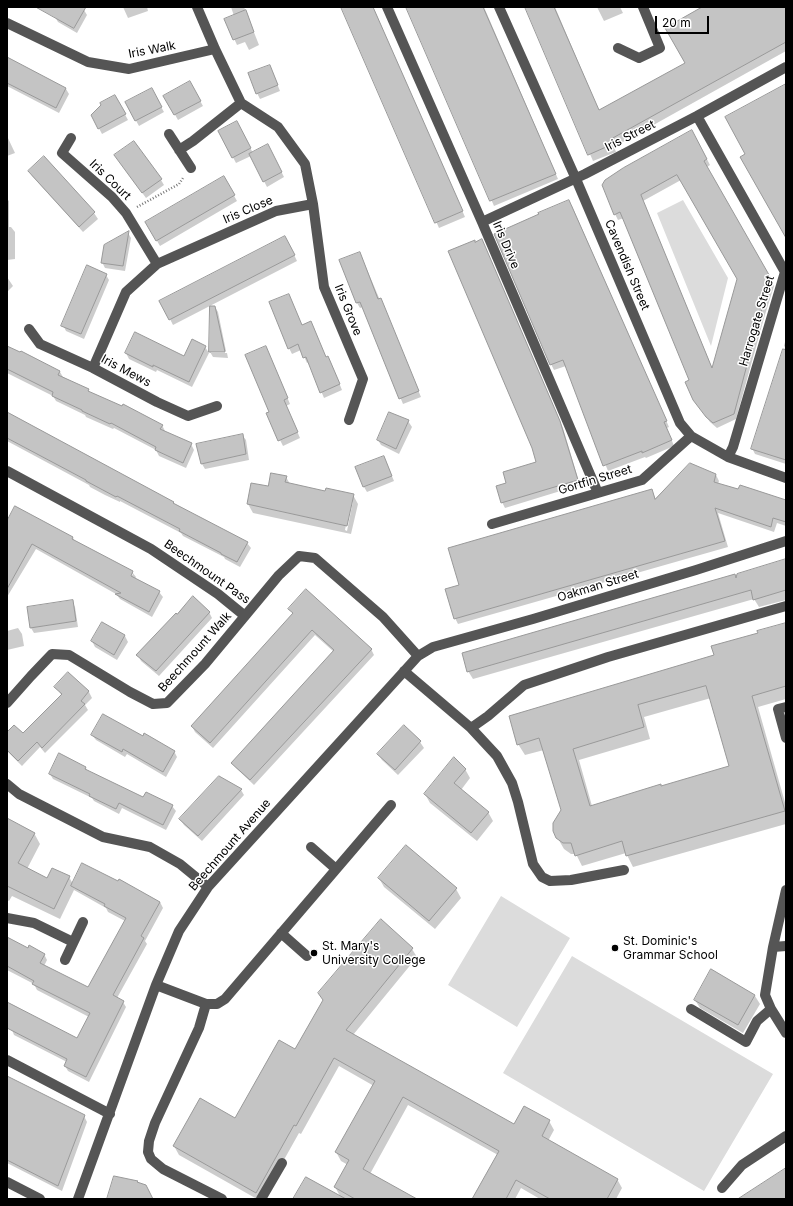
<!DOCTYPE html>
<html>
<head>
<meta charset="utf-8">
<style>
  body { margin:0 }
  #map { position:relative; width:793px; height:1206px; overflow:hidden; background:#fff; font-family:Inter,sans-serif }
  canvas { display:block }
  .frame { position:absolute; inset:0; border:8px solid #000; pointer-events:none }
  .scale { position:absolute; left:655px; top:16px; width:54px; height:18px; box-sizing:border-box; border:2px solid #000; border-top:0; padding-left:5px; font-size:12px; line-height:14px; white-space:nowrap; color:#000; -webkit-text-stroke:3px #fff; paint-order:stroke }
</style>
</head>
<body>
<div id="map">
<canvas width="793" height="1206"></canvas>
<div class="frame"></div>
<div class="scale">20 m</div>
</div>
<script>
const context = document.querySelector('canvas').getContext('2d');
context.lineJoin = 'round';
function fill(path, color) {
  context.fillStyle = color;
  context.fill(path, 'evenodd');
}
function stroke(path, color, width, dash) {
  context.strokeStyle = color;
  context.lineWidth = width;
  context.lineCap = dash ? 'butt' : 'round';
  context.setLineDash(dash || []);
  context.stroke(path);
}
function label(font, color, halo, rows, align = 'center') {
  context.font = font + ' Inter,sans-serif';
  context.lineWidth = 3;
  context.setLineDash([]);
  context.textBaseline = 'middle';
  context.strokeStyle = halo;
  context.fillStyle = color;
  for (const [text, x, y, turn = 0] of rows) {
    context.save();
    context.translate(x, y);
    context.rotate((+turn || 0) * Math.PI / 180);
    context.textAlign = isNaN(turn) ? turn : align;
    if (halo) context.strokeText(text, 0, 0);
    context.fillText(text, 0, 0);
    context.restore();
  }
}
const green = new Path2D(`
  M683 200 728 278 711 346 657 213Z
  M501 896 570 938 517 1027 448 985Z
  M572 956 773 1074 704 1191 503 1073Z`);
const shadow = new Path2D(`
  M49 7H79L84 10 87 15 77 33 58 22Z
  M123 7H147L148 11 128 18Z
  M231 7H244L259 45 249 50 245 42 237 45 225 19 234 16Z
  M342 7H373L465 217 439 228Z
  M408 7H484L558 179 494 206Z
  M526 7H555L599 111 686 63 704 7H786V51L614 147 616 152 593 161Z
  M597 7H620L623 13 604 21Z
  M7 58 66 89 69 94 59 113 7 86Z
  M272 71 280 91 260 99 257 93Z
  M190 83 203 106 178 120 165 97Z
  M151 89 164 112 139 126 126 103Z
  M115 96 128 120 102 134 92 115Z
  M236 122 253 153 271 151 284 177 267 187 251 156 236 163 219 131Z
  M7 136 15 153 7 156Z
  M695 136 710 165 707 167 774 286 764 318 736 419 717 428 710 422 694 400 691 380 624 218 618 220 615 214ZM681 180 738 279 713 370 643 201Z
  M43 158 94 213 98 219 83 232 32 176 29 171Z
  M119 161 161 180 164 185 146 198Z
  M224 178 237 201 160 246 146 222Z
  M7 199 9 201V227H11L15 232V259L7 260Z
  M572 206 669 427 667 428 674 446 646 458 645 457 608 471 566 366 554 370 551 364Z
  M128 233 131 238 125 271 105 268 102 262Z
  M482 240 563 428 580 485 505 508 502 502 508 483 537 462 475 243Z
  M288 242 297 261 173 325 170 319Z
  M360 253 421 397 403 404 363 307 360 308 357 303Z
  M106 275 109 280 84 339 66 331 63 325Z
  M7 277 13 286 7 292Z
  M289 295 302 326 311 323 314 328 326 358 328 357 331 363 342 390 324 398 309 362 307 363 301 350 292 354 289 348Z
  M215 307 218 312 226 351H211V353H227L228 358 213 357 210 352Z
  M786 338V464L755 454 752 448 785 347 784 346Z
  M7 347 60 372 63 377 88 390 90 393 162 425 165 431V432L191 444 194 450 186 468 159 456 156 450 114 428 113 429 86 417 85 415 56 401 53 396 7 373Z
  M205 347 209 353 192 387 157 370 156 372 129 359 126 353 185 357Z
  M269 353 290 404 286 406 300 438 283 446 267 414 270 412Z
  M7 414 173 502 175 506 247 543 251 548 240 567 225 559 224 557 183 536 181 533 120 501V502L105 495 90 487 89 485 7 441Z
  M408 421 412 427 399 454 381 445 378 440Z
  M242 435 246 440 249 460 205 469 202 464Z
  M386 462 394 481 367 492 364 487Z
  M716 475 719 481 718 484 786 501V526L777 523 774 532 718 513 728 547 458 624 455 618 460 586 652 490 656 500Z
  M286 477 290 484 326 492 353 495 358 504 351 534 253 513 248 504 269 488ZM351 501H353L347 531 345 530Z
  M15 508 73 538 75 541 132 572 136 577 135 579 159 592 163 597 152 617 120 599 116 594 36 549 7 597V523ZM131 574H133L129 580Z
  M786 560V600L759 607 754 599 473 679 468 671 736 579Z
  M72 601 75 607 78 627 34 633 31 628 28 608Z
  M290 609 371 649 374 655 254 785 236 768 232 763 334 652 315 635 213 748 195 732 192 726 293 614Z
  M209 612 212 618 159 676 141 661 138 655 177 615Z
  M103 623 125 636 128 642 117 660 95 647 92 641Z
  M786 624V699L758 707 786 806V824L633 867 626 853 582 866 576 854H571L564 849 557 837 562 811 544 750 525 755 518 744 715 656 759 633ZM711 698 731 767 592 806 579 760 650 739 644 717Z
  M18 628 22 634 24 646 7 650V631Z
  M68 674 89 692 92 698 85 705 88 710 45 753 40 747 22 766 7 751V733L23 734 62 696 56 687Z
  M404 727 420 742 424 748 398 775 382 760 378 754Z
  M92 735 143 737 174 751 177 757 166 777 127 754 125 757 96 740Z
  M60 755 86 768 87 771 144 798 172 806 176 811 166 830 122 808 119 814 94 801 92 798 53 779 50 774Z
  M465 769 470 778 461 790 488 812 493 821 477 841 430 803 425 794Z
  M241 790 244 795 202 841 184 825 180 819Z
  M7 819 34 833 40 844 27 869 48 879 69 877 73 884 160 902 163 908 145 941 147 944 117 998 123 1002 126 1007 89 1082 68 1071 65 1066 67 1062 14 1035 12 1030 7 1028V1002L17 1007 19 1010 78 1040 89 1017 37 990 34 984 7 970V938L28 949 44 954 47 960 44 966 88 989 125 921 108 912 106 908 74 890 60 919 12 896 9 901 7 900Z
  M406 846 456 889 461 898 435 929 384 887 379 878Z
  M381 921 412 949 417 957 353 1035 514 1126 549 1121 554 1130 548 1141 617 1179 622 1188 616 1199H540L521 1188 515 1199H473L498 1155 408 1105 370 1174 415 1199H345L340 1196 335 1187 348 1165 341 1161 336 1152 374 1086 339 1066 301 1134 299 1133 262 1199H257L179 1155 174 1146 236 1120 296 1050Z
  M712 971 755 996 760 1004 743 1033 700 1008 695 1000Z
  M7 1077 84 1116 87 1122 62 1191 7 1163Z`);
const building = new Path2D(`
  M36 7H86L74 28Z
  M341 7H373L463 211 435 223Z
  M406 7H483L556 174 490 201Z
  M525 7H554L599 110 685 63 665 28 702 7H786V42L611 139 613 144 588 155Z
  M246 10 254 32 233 40 224 19Z
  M7 57 66 88 56 108 7 83Z
  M270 65 278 85 256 94 248 73Z
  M190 81 201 101 174 115 163 96Z
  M786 84V238L740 157 745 154 725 117Z
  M152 88 162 107 135 121 125 102Z
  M115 95 126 114 98 129 91 115 101 105 100 103Z
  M237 121 251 148 232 158 218 131Z
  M692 130 707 159 704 161 772 280 761 312 734 414 713 423 706 417 693 400 685 382 689 380 620 212 614 215 602 185 605 180 623 168ZM677 175 737 279 712 368 641 195Z
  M134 141 162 179 142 193 114 155Z
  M268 144 282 172 263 182 249 154Z
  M44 156 95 212 79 227 28 171Z
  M224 176 235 195 156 241 145 222Z
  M569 200 667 421 664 422 672 440 642 453V451L603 466 563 360 550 365 494 234 539 214 538 213Z
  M129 231 123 266 101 263 104 245Z
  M285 236 295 255 169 320 159 301Z
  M482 239 560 421 578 480 501 503 496 486 506 483 503 472 536 462 532 448 448 251 475 240V242Z
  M360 252 378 299 381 298 419 391 399 399 360 302 356 303 339 260Z
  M87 265 107 274 81 334 61 326Z
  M289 294 302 325 311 321 326 357 328 356 340 384 320 393 306 357 303 358 298 344 288 349 269 302Z
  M210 306H215L225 352H209Z
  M135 332 184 356 192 339 206 346 189 382 153 365V367L125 353Z
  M7 346 20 352 21 351 60 371 58 375 89 389 88 391 122 406 123 404 163 425 160 429 192 443 183 463 155 450 156 447 111 423 110 424 82 411V410L52 396 53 392 7 369Z
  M266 346 288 398 284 400 298 432 278 441 266 413 269 412 245 355Z
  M783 349 786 350V460L751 449Z
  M7 412 174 502 173 503 248 542 237 562 221 554V553L179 531 180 529 117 496 116 497 86 481V480L7 438Z
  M389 412 409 420 396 449 377 440Z
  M243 434 246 454 201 464 196 444Z
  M384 456 392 476 363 487 355 467Z
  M690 463 716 474 714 482 738 489 740 485 786 500V522L773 518 771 527 715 508 725 541 454 619 445 589 459 585 448 548 652 489 655 499Z
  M271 473 287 476 285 482 325 491 326 488 354 494 347 526 247 504 251 483 268 486Z
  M15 506 73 537 72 539 133 571 131 576 160 591 149 612 115 594 121 593 32 544 7 589V521Z
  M786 559V590L753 600 751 590 467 672 462 653 735 574 736 578 737 574Z
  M306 589 372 649 250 780 231 763 334 650 312 630 210 743 191 726 293 613 288 609Z
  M193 596 210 612 156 671 136 655 176 613 177 614Z
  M73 600 76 621 30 628 27 607Z
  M102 622 125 635 114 655 91 641Z
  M786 623V686L752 696 785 811 626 856 622 841 575 856 571 843H563L556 838 553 831V823L561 810 539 738 517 745 509 716 714 655 711 646 758 633 757 631ZM706 686 729 766 661 786V784L590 806 573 749 644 727 638 705Z
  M68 672 89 691 81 701 85 704 42 748 37 742 18 761 7 750V732L14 725 23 733 62 694 54 687Z
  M103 714 143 736 144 733 175 751 163 772 123 749 122 752 91 735Z
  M404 725 421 741 395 770 377 754Z
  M59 753 86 767 85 769 143 797 146 792 173 805 163 825 119 803 116 809 89 796 90 794 49 774Z
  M454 757 466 769 454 783 489 812 471 833 424 794Z
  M219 776 242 789 198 836 179 819Z
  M7 818 35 833 18 863 47 878 52 868 70 876 54 909 7 886Z
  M406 845 457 888 429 921 378 878Z
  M82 863 118 881 119 879 160 902 141 936 144 938 113 995 124 1001 86 1077 64 1066 67 1059 7 1028V1002L77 1038 90 1013 32 984 34 981 7 966V937L28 948 29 945 45 954 40 963 88 987 126 918 104 906 105 904 71 886Z
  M381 919 413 948 346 1030 514 1124 524 1106 550 1120 542 1136 618 1179 607 1199H550L516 1180 506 1199H472L499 1151 403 1097 363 1169 417 1199H355L334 1187 349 1160 335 1152 375 1081 334 1058 296 1126 294 1125 256 1193 173 1146 200 1098 235 1118 279 1040 295 1049 323 1000 318 993Z
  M711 969 755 995 738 1025 694 1000Z
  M7 1076 85 1115 58 1186 7 1160Z
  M786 1168V1199H738Z
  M114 1176 138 1181 137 1182 146 1185 153 1199H107Z
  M306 1177 346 1199H293Z`);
const path = new Path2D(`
  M137 207 179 184 183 178`);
const minor = new Path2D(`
  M197 7 215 49 241 103 278 127 305 164 313 204 324 287 363 379 349 420
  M387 7 482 222 598 493
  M499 7 576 179 680 423 691 436 728 457 786 478
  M7 23 88 62 129 69 215 49
  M618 48 639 58 660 48 643 7
  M697 116 785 272 733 447 728 457
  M169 134 191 168
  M71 138 62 153 112 197 126 213 157 264
  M179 150 193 141 241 103
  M482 222 585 174 697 116 786 67
  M29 329 40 344 93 368 157 402 188 416 217 406
  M93 368 126 292 157 264 276 211 313 204
  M7 471 151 549 218 594 245 616
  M492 524 642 480 691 436
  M404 671 471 728 497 756 512 783 518 802 533 864 542 877 550 881 571 880 624 870
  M7 703 31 676 52 654 69 655 130 692 153 704 167 703 205 664 279 575 299 556 315 558 383 617 418 656
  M786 707 778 709 786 738
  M471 728 488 716 524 685 608 657 786 606
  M7 784 19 794 103 837 150 847 180 864 208 887
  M311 847 336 869
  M786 890 773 947 765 995 771 1009 786 1033
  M7 918 34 923 73 942
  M281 933 307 956
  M773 947 786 946
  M65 960 83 922
  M156 985 206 1004H217L225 999 391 805
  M206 1004 199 1028 155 1123 149 1141 148 1152 151 1159 163 1169 222 1199
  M691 1009 746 1042 757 1021 771 1009
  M7 1060 110 1114
  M7 1182 40 1199
  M722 1188 742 1165 786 1136
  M78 1199 156 985 179 931 208 887 418 656 433 647 533 619 696 570 786 541
  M261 1199 282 1163`);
const markers = [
  [615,948,4,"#000"],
  [314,953,4,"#000"]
];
const streetNames = [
  ["Iris Walk",152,50,-11],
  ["Iris Street",630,136,-27],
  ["Iris Court",110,180,44],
  ["Iris Close",248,210,-23],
  ["Iris Drive",506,245,67],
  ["Cavendish Street",627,265,67],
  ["Iris Grove",348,310,68],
  ["Harrogate Street",757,321,-73],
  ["Iris Mews",126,371,28],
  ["Gortfin Street",595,480,-17],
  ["Beechmount Pass",207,572,35],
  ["Oakman Street",598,586,-17],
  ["Beechmount Walk",195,652,-48],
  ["Beechmount Avenue",230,845,-49]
];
const poiNames = [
  ["St. Dominic's",623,941],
  ["Grammar School",623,955],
  ["St. Mary's",322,946],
  ["University College",322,960]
];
fill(green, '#dcdcdc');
fill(shadow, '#0003');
fill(building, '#c4c4c4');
stroke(building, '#999', 1);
stroke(path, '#777', 2.5, [1, 2]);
stroke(minor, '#555', 10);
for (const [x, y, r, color] of markers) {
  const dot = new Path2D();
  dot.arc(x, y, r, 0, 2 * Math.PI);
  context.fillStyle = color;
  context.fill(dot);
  stroke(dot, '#fff', 1.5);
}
label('12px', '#000', '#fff', streetNames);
label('12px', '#000', '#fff', poiNames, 'left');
</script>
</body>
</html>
